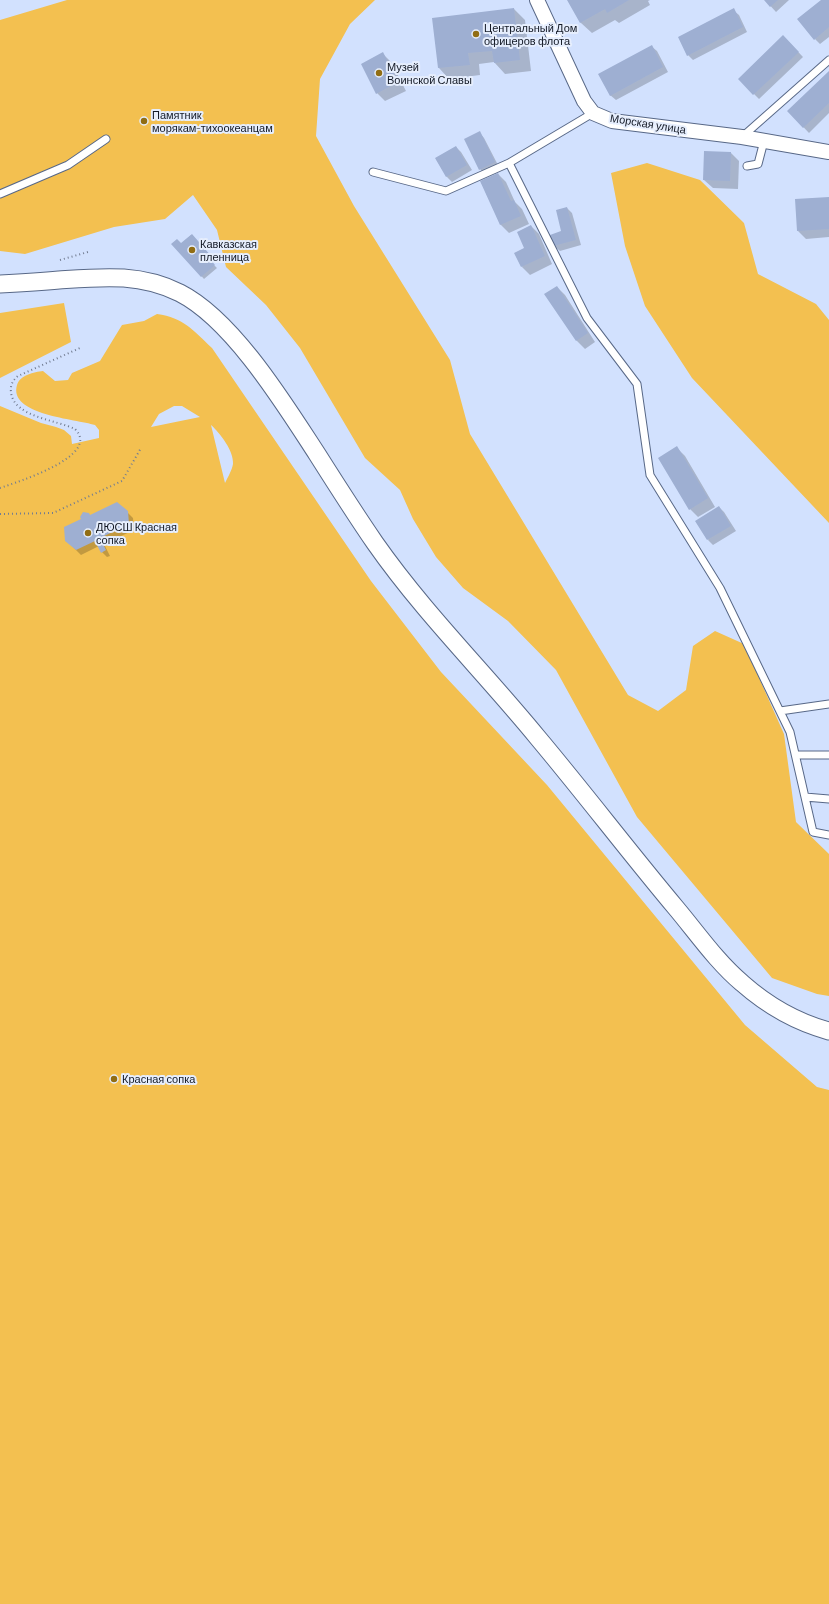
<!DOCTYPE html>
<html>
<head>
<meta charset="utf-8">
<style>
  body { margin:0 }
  canvas { display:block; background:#d2e1fe }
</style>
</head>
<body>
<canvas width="829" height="1604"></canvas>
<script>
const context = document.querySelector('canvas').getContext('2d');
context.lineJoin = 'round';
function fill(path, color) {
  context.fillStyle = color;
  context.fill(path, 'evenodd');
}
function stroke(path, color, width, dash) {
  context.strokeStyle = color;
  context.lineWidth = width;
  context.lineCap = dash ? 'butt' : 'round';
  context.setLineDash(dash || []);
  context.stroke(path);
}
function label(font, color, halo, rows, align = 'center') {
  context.font = font + ' Barlow,sans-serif';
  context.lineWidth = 4;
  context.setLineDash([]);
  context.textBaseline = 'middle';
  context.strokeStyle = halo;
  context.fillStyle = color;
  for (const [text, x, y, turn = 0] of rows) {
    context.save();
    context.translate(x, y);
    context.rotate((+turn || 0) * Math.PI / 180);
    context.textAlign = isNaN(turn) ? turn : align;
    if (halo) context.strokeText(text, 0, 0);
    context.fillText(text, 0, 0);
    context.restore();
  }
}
const green = new Path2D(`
  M67 0H375L350 24 320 79 316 136 354 206 450 360 470 434 628 695 658 711 686 690 693 646 715 631 744 644 784 734 796 822 829 854V996L817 994 772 978 637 817 556 670 508 621 463 588 436 557 413 519 400 490 365 458 300 348 266 305 226 267 217 230 193 195 165 219 114 227 25 254 0 251V20Z
  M647 163 700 180 744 223 758 274 816 304 829 320V523L692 378 645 306 625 246 611 173Z
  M64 303 71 342 0 378V313Z
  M157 314C184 318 193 330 212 348L371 581 441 672 547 785 745 1025 817 1087 829 1090V1604H0V406L41 423 56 427 64 430 71 436 72 444 99 438V430L95 425C76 419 8 415 17 385 20 375 34 372 43 371L55 381 68 380 72 373 100 361 122 325 144 321ZM174 406H182L200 417 151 427 159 414ZM211 425C220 433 234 451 233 464 232 470 228 477 225 483Z`);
const shadow = new Path2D(`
  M568 0H650L648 1 650 5 619 23 615 20 592 33 581 23Z
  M765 0H789L776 12Z
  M823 0H829V37L820 44 815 39Z
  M514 9 525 20 531 71 505 74 494 62 479 64 480 75 449 79 439 68 433 19Z
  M733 10 739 15 747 32 693 60 688 55Z
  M783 36 803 57 759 99 739 79Z
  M651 46 657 51 668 72 616 100 610 95Z
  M383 54 391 62 406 91 385 101 377 93Z
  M829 72V113L809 133 788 111Z
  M479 132 484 138 499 167 485 175 480 169Z
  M456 147 461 152 472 170 452 182 447 177 436 159Z
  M731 153 739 161 738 189 713 188 704 180Z
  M498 174 506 182 515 202 522 209 529 224 509 233 501 225 481 182Z
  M829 198V237L806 239 798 231Z
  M567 208 572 213 581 245 560 251 554 246 563 232Z
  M531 226 539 234 552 264 530 275 522 267Z
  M191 235 214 260 211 262 217 268 204 279 173 244H181Z
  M557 287 565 295 595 342 585 349 577 341 546 294Z
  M677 448 685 456 715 507 698 517 690 509Z
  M719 507 724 512 736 531 713 545 708 540Z
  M127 512 133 518 134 530 104 544 110 556 107 557 102 552 99 546 81 555 72 546 90 516Z`);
const building = new Path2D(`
  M567 0H629L607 13 605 9 580 23Z
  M764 0H778L770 7Z
  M821 0H829V27L814 40 797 19Z
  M514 8 520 60 494 63 492 51 468 53 470 65 438 68 432 18Z
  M734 8 743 27 687 56 678 37Z
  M783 35 799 52 753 95 738 79Z
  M652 45 663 67 610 96 598 74Z
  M383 52 398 82 376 94 361 64Z
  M829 71V103L803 128 787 111Z
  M480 131 495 162 479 170 464 139Z
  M456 146 467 165 446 177 435 158Z
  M704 151 731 152 730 181 703 180Z
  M498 173 511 201 514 200 521 216 500 225 480 181Z
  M829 197V229L797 231 795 199Z
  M567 207 576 240 553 246 550 235 561 231 556 210Z
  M531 225 545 256 521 267 514 253 524 248 517 232Z
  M192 234 212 257 210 259 215 265 201 277 171 244 177 239 181 243Z
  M557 286 588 333 576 341 544 294Z
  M677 446 708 498 689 510 658 458Z
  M117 502 128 511 129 524 100 538 106 550 101 553 95 541 76 550 65 541 64 527 81 519 80 517 83 512 89 513 90 515Z
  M719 506 731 526 707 540 695 521Z`);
const path = new Path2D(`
  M60 260 88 252
  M0 488C17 482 102 456 75 429 57 420 13 417 11 392 10 385 13 380 18 376L80 348
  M0 514 53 513 122 481 141 448`);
const service = new Path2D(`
  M593 113 509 163 587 318 637 384 650 475 720 588 790 732 813 832 829 835
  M742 137 829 60
  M747 166 758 164 764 141
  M373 172 446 191 509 163
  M0 194 68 165 106 139
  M780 711 829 704
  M796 755H829
  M805 797 829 799`);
const minor = new Path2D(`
  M537 0 584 101 593 113 612 121 742 137 829 152`);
const tertiary = new Path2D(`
  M0 284C20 283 39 282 59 280 102 277 140 273 180 293 233 320 285 405 317 454 336 484 355 514 375 543 424 613 484 672 538 738 585 794 629 852 676 908 697 933 717 962 742 983 768 1006 796 1022 829 1031`);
const markers = [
  [476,34,4,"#916d13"],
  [379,73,4,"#916d13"],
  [144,121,4,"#916d13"],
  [192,250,4,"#916d13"],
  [88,533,4,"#916d13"],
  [114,1079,4,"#916d13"]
];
const poiNames = [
  ["Центральный Дом",484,28],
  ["офицеров флота",484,41],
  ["Музей",387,67],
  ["Воинской Славы",387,80],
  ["Памятник",152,115],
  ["морякам-тихоокеанцам",152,128],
  ["Кавказская",200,244],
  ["пленница",200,257],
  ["ДЮСШ Красная",96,527],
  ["сопка",96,540],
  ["Красная сопка",122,1079]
];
const streetNames = [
  ["Морская улица",648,124,9]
];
fill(green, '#f3c050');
fill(shadow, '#0003');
fill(building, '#9eafd2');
stroke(service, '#586887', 9);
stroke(minor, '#586887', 16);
stroke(tertiary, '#586887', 19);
stroke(path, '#727c91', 2, [1, 3]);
stroke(service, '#fff', 7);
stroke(minor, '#fff', 14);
stroke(tertiary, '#fff', 17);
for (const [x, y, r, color] of markers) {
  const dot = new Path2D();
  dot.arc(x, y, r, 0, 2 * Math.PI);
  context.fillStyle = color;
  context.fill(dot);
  stroke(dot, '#e6eefd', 1.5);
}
label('11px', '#131925', '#e6eefd', poiNames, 'left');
label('11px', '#131925', '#e6eefd', streetNames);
</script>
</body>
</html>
